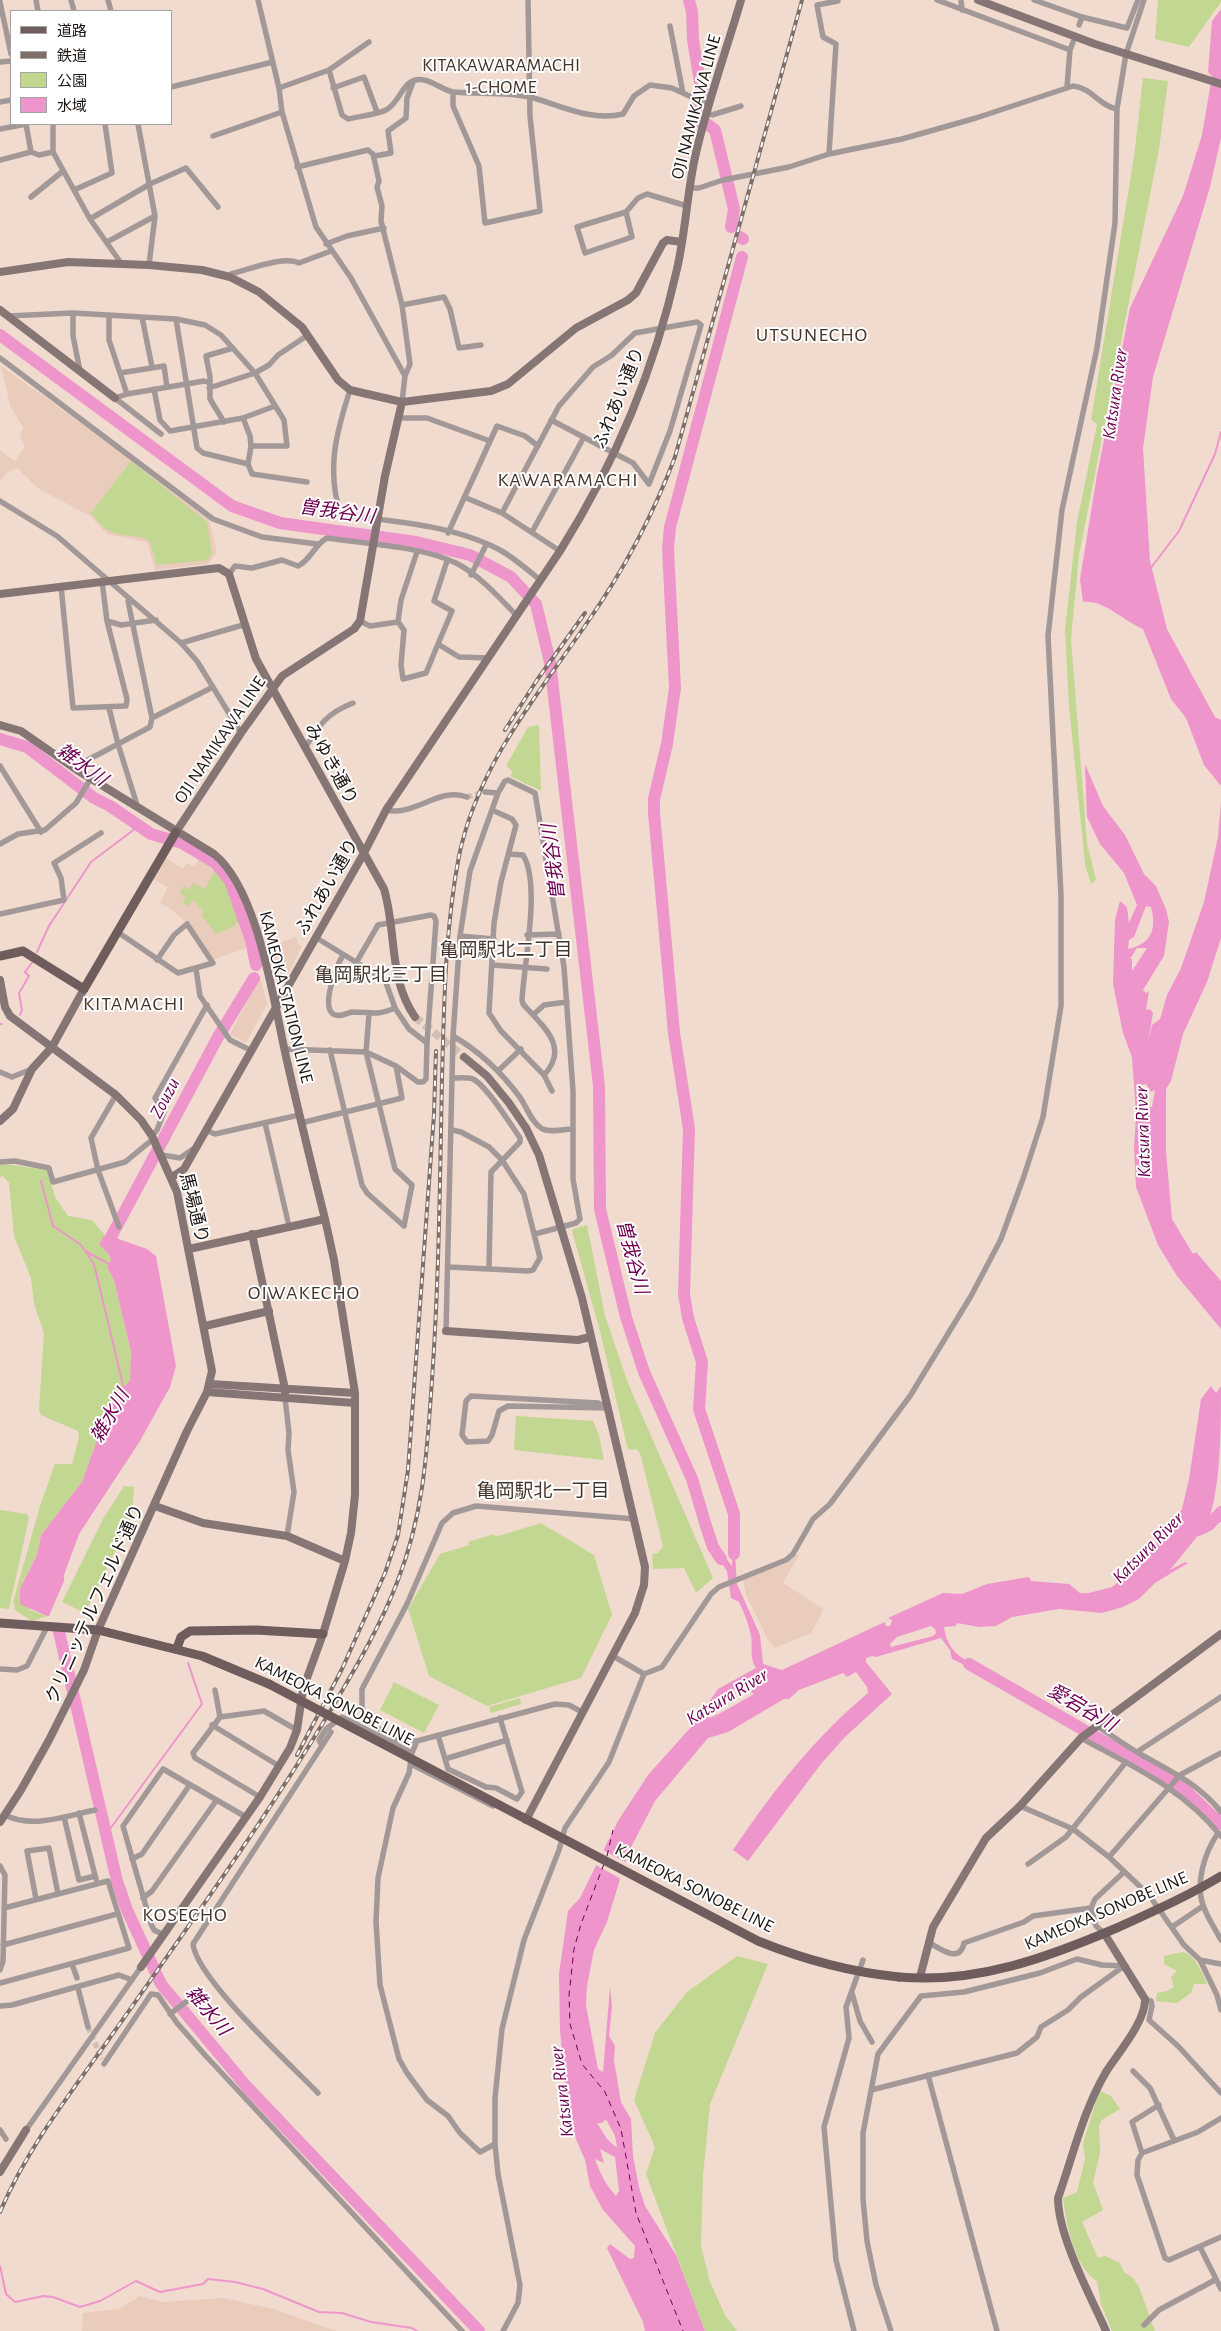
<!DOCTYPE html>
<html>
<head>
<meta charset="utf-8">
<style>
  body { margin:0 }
  #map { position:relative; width:1221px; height:2331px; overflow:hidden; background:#f1dbcf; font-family:"Alegreya Sans","Noto Sans JP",sans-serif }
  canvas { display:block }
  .legend { position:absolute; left:10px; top:10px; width:162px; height:115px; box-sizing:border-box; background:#fff; border:1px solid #a5a2a0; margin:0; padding:6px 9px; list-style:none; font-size:15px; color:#1d1612 }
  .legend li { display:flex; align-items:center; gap:10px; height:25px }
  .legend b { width:25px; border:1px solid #a5a2a0 }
</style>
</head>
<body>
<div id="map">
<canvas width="1221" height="2331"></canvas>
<ul class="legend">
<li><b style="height:6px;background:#6f5c5c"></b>道路</li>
<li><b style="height:6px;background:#7e7069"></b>鉄道</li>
<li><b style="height:14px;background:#c2d791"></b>公園</li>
<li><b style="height:14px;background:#ee96cc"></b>水域</li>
</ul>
</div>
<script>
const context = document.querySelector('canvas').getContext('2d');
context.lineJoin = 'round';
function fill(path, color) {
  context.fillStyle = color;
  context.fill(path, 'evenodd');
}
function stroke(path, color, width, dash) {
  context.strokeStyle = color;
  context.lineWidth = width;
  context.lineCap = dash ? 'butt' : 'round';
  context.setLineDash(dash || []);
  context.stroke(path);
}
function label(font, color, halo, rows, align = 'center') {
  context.font = font + ' "Alegreya Sans","Noto Sans JP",sans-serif';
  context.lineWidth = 4;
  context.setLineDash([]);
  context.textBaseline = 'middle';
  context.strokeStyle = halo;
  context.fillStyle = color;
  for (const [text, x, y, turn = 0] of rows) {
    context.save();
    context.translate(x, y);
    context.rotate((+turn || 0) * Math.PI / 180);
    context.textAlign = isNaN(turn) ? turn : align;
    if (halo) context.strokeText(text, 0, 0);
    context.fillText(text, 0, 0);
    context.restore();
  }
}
const built = new Path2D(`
  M1 366 104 439 209 520 217 552 209 564 155 570 147 542 107 534 90 516 39 489 17 468 7 473 0 481V450L15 461 25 446 20 438 23 428 10 405Z
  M166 858 183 869 187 863 194 867 200 858 219 870 226 878 250 947 212 960 186 922 172 910 160 903 168 887 153 879Z
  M296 937 298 944 302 946 287 976H276L268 947Z
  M259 980H261L267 1004 246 1043 230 1034Z
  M796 1555H799L783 1583 824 1609 811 1633 775 1648 768 1640 746 1595 743 1579 786 1564Z
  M140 2296 162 2302 223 2298 274 2309 336 2331H82L83 2313 118 2309Z`);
const green = new Path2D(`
  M1158 0H1221V2L1189 47 1155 39Z
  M1143 78 1168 81 1159 149 1079 555 1071 639 1087 843 1096 880 1091 884 1085 864 1069 706 1065 630 1077 522 1097 424 1091 420 1134 157Z
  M131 461 207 522 212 553 208 560 157 565 150 541C137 533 121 538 108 530 102 527 96 519 91 513Z
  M539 725 541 791 510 776 513 772 506 766 528 727Z
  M216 868 226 878 242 918 234 926 216 934 201 915 204 911 193 900 188 906 183 903 186 897 180 893 184 886 190 890 193 883 205 889Z
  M5 1164 47 1170 55 1197 68 1216 92 1220 106 1236 99 1242 108 1253 111 1260 107 1267 114 1280 131 1352 130 1380 115 1398 107 1412 82 1482 41 1535 37 1555 22 1583 30 1610 47 1616 32 1621 15 1610 13 1602 40 1506 55 1464H72L79 1437 78 1431 41 1415 39 1409 44 1333 34 1304 31 1278 14 1236 9 1183 3 1176 0 1177V1165Z
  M587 1225 605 1316 628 1383 713 1578 696 1593 684 1568 653 1569 652 1554 658 1553 663 1546 640 1453 636 1449 628 1450 600 1331 572 1231 573 1229Z
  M516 1416 593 1421 599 1435 604 1460 514 1450Z
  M124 1486 134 1487 132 1517 85 1613 62 1602 103 1519Z
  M0 1510 27 1514 29 1518 9 1609 0 1608Z
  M541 1523 594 1555 612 1615 581 1678 487 1706 429 1676 408 1609 440 1554 469 1545 468 1542 494 1534 495 1537Z
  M394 1682 439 1705 424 1733 380 1710Z
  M520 1698 521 1704 491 1713 489 1707Z
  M1183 1952C1195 1955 1203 1974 1207 1984H1194L1191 1993 1177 2003 1156 2001 1157 1993 1167 1991 1174 1987 1171 1977 1177 1971 1164 1964V1956Z
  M737 1956 768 1964 710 2104 703 2176 701 2246 710 2282 725 2315 737 2331H705L646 2174 655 2147 634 2100 655 2033 687 1992Z
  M1101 2091 1111 2096 1120 2109 1102 2120 1099 2126 1100 2152 1093 2183 1103 2210 1082 2222 1098 2258 1105 2256 1120 2263 1124 2272 1133 2278 1139 2287 1155 2331H1112L1101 2304 1097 2281C1073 2265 1067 2225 1063 2198L1077 2192 1085 2159 1083 2144 1097 2098Z`);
const water = new Path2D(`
  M1221 9V138L1210 187 1153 377 1143 448 1150 561 1167 629 1215 717 1221 720V786L1204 765 1186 718 1171 699 1143 629C1123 621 1105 600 1083 602L1080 579 1097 475 1130 308 1183 196 1202 135 1212 76 1208 72 1212 21Z
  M1085 764 1103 806 1125 835 1144 874 1156 886 1166 909 1169 922 1164 956 1143 990 1146 993 1149 991 1146 1010 1150 1009 1153 1013 1148 1042 1152 1025 1160 1019 1167 995 1181 968 1204 902 1218 837 1221 802V938L1207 982 1183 1034 1171 1081 1166 1089V1152L1172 1219 1193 1254 1196 1252 1221 1281V1329L1177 1276 1158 1245 1136 1187 1134 1148 1136 1115 1132 1057 1123 1033 1113 984 1115 920 1120 901 1127 907 1129 923 1137 905 1124 873 1100 844 1087 817ZM1146 906 1151 907C1157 930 1151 944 1128 949L1129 940 1134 937ZM1137 948H1147L1132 971V959H1130ZM1146 1084 1151 1092 1155 1090 1152 1107H1148L1142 1085Z
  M110 1236 147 1249 156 1256 176 1366 170 1387 140 1441 79 1534 64 1575V1581L49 1616H47L20 1604V1588L37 1555 41 1535 82 1482 107 1412 115 1398 130 1380 131 1352 114 1280 107 1267 111 1260 108 1253 99 1244 103 1237Z
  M1211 1386 1216 1393 1221 1386C1221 1425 1221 1481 1210 1516L1221 1506V1513L1200 1533 1170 1570 1185 1562 1188 1563 1155 1583 1139 1599 1123 1607 1102 1613 1059 1609 1012 1617 996 1626 979 1627 957 1623 956 1626 944 1627C948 1654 962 1657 983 1671V1674L952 1659 950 1650 941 1638 876 1657 872 1656 866 1658V1662L892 1694 845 1737 821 1764 748 1861 733 1850C772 1792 815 1737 868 1693L867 1687 856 1672 847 1677 843 1673 799 1690 789 1699H784L728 1732 708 1738 655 1801 628 1853 607 1922 594 1950 587 1986 586 2005 598 2069 603 2072 610 1987 612 2006 609 2036 615 2046 614 2060 621 2102 631 2119 633 2156 639 2187 645 2206 676 2255 705 2331H645L643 2322 607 2248 610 2244 630 2259 634 2258 635 2246 603 2210 590 2186 585 2160 576 2139 562 2086 565 2084 560 2030 559 1974 568 1911 580 1898 618 1821 648 1775 692 1726 718 1689 756 1668C749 1658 753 1647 751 1636 749 1625 744 1612 739 1602L731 1598 727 1571 709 1545 715 1544 732 1566V1538H734L737 1584 760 1635 763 1664 782 1670 876 1626 885 1622 886 1626H890L892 1620 888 1618 943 1593 962 1594 987 1584 1029 1577 1031 1581 1069 1584 1080 1593H1089L1112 1587 1123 1578 1134 1561 1174 1530 1175 1519 1182 1509 1189 1479 1201 1399ZM931 1626 935 1629 936 1633 933 1636 891 1647 890 1644 897 1637ZM748 1682 750 1684 748 1690 754 1694 719 1714 709 1718 718 1699 726 1697 729 1692ZM606 2119 615 2136 617 2148 607 2139 597 2123H602ZM600 2149 615 2157 619 2191 616 2196C606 2185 600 2173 595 2159L604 2163Z`);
const pier = new Path2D(`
  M601 1849 627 1863 621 1879 594 1864Z`);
const stream = new Path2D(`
  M1150 569 1179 531 1215 454 1221 432
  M37 952 49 926 91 862 140 825
  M20 1015 22 1010 19 993 29 976 25 972 34 960
  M0 1024H2
  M41 1181 53 1226 81 1245 94 1264 124 1389
  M87 1252 109 1264
  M1209 1525 1221 1521
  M107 1833 202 1704 188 1663
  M0 2266 6 2294 15 2302 44 2296 53 2297 80 2307 100 2301 136 2281 160 2292 203 2284 208 2279 235 2282 263 2289 319 2312 342 2313 371 2322 412 2328 417 2331
  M476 2331 477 2330`);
const river = new Path2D(`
  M689 0 692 12 693 40 702 94
  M697 106 693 120 707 124 715 130 734 209 731 227
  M740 237 743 239
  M0 335 232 506 280 523 416 542 470 555 511 577 536 604 550 662 599 1086 600 1209 626 1317 644 1372 692 1479 706 1526 713 1547 721 1559
  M0 739 27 747 94 798 110 806 151 834 182 843 216 863 230 881 251 940 256 965
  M121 1249 113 1242 111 1237 218 1037 254 978
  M1198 1530 1209 1525 1221 1512
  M734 1554V1514L699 1409 702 1362 688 1318 684 1294 689 1129 674 1033 654 813V799L667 744 675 688 668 549 670 527 742 257
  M59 1632 117 1881 127 1910 161 1984 247 2087 479 2331
  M969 1664 1169 1779 1185 1790 1221 1824`);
const ferry = new Path2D(`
  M607 1856 613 1830
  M604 1864 581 1924 574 1949 569 1995 570 2024 582 2064 605 2092 621 2129 636 2213 683 2331`);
const streetTunnel = new Path2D(`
  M467 797 485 792
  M88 2027 102 2059`);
const secondaryTunnel = new Path2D(`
  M415 1017 464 1057`);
const street = new Path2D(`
  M36 0 38 11
  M71 0 74 11
  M108 0 111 11
  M258 0 279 88 282 112 316 227 351 278 405 376
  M937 0 1070 50
  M961 0 962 10
  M1034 0 1082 17 1127 28 1138 0
  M0 2 11 54
  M1079 25 1082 17
  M670 26 683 93
  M0 62 11 61
  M329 70 369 42
  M171 87 273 62
  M1067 87 1070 50 1073 42
  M279 88 329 70 342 115 348 119C360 116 376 115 386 110 401 103 403 75 424 80 434 82 443 90 453 92 477 94 508 92 530 97 560 105 591 122 623 114L634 96 650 85 672 88 709 105
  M333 88 364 77 377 112
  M453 92V106L479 166 485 223 540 211 530 116 528 0
  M0 102 11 100
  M707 112 712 115 741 106
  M53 124V152L90 219 121 263
  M138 124 155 216 149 265
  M0 129 26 124 31 152 39 155 53 152
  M213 136 282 112
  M373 154 379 181 377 187 382 206 381 221 402 305 410 364 405 376 402 402
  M829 154 836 44 823 37 817 5 838 1
  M0 160 31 152
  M297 167 368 150 375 156 391 153 388 131 406 118 407 98 413 82
  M689 188H699L723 180 789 167 829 154 902 139 976 118 1073 86C1092 88 1099 106 1117 109
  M74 190 112 173 105 124
  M31 197 63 171
  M626 212 577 227 585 253 632 237 626 212 638 198 647 194 687 206
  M90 219 150 184 186 168 218 207
  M107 242 155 216
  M326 244 347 236 384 228
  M230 277 231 274C248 270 284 255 299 263L331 251
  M402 305 444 297 450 309 459 348 481 345
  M73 313V336L80 371
  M109 315V340L127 394 204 381 210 383
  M7 316 73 313 176 319 205 325 221 335 255 373 284 420 287 446H251L248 464 203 453 197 448 176 319
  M142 317 152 367
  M0 358 213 519 262 537 317 544
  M120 373 164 366 167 387
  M209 388 255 373 269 365 278 355 308 335
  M154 389 160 420 170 431 243 418 275 406
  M350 390C336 433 326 471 341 515 393 521 453 525 500 550 514 558 527 569 540 580
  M127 394 115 398 161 434
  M243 418 250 436 251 446
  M399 418H427L490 441
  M551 420 633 463 649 484
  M224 422 210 399V377L206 356 233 348
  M248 464 252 474 307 482
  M464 497 502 513
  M0 501 57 536 181 643 197 661 241 733
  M532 532 584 437
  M448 533 497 426 525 436 538 446
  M560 551 502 513 559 406 593 367 612 355 635 333 697 322 701 325 670 431 649 484
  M447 561 434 601 452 611 438 644 459 657 489 658
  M229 574 235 566 252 568 282 560 298 566C311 560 314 545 327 538 367 544 420 546 456 563 478 574 500 598 517 616
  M471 575 485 547
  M61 586 73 708 126 706 127 699 107 621 102 581
  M129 598 128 601 152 718 150 727 118 744 137 805
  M107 621 121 625 156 620
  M360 621 370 626 398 622 404 630 401 665 403 679 426 673 438 644
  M398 622 401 600 417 552
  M181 643 243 625
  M152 718 213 687
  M305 748C319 725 327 713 353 703
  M0 766 41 832
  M77 770 80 764 118 744 109 708
  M485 792 498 793
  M386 810C414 817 440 786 467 797
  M492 810 512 819 516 825 501 882 494 923 489 1013 501 1031 544 1075 552 1091
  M0 844 18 834 45 830 76 803 91 778
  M509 854 523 855C541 884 524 963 522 1000L523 1004C541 1025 571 1046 544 1075
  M0 914 64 900 61 878 54 863 101 833
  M119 933 178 973 213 963 187 924 174 935 157 960
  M527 935 559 934
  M460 936 494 939
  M315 937 385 980 395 1008 409 1029 427 1043 426 1079 423 1082H418L396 1066
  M343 955C337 965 321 1005 333 1014 339 1018 347 1013 352 1012 371 1012 377 1016 395 1008
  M356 963 378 925 431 915 434 916 436 921 427 1043
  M492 965 547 969
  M196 969 200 996 230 1040 250 1050
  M369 1014 366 1052 395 1169 412 1185 404 1226
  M533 1015 544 1005 567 1002
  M453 1036C479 1051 501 1072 519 1096 526 1105 531 1122 541 1128 548 1133 562 1130 571 1129
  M284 1049 366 1052 396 1066 402 1098 301 1123
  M330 1050 362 1185 367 1193 404 1226
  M498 1071 521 1049
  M0 1072 12 1077 32 1069
  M453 1078C458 1078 467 1077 473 1079 487 1086 511 1125 520 1138V1142L491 1172 489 1269
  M116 1095 91 1138 98 1170 119 1227
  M265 1123 289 1226
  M205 1130 215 1134 299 1115
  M152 1136 157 1130 164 1112 155 1098 207 1005
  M162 1155 180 1158 196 1147
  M0 1162 15 1161 49 1168 53 1182 125 1162 153 1139
  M449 1267 528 1271 533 1270 540 1258 524 1194 502 1160 489 1147 461 1132 452 1130
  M446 1331 453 1036 460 936 470 871 498 793 505 781 508 780 535 793 564 967 573 1091V1179L580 1219 576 1223 535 1234
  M471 1396 598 1403 608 1408 508 1406 499 1411 492 1435 488 1441 467 1442 462 1435 466 1401Z
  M285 1398 289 1433 288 1450 294 1492 287 1536
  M613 1656 644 1674 662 1667 711 1594 719 1587 786 1560 793 1554 813 1519 830 1504 910 1396 971 1296 1001 1239 1024 1176 1043 1117 1061 1006V896L1048 636 1062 510 1097 348 1115 223 1117 109 1126 54 1144 0
  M0 1669 17 1670 27 1666 47 1627
  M215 1690 220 1717 193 1753 195 1758 260 1797
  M582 1712 569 1705 555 1704 417 1741 399 1740 372 1725 366 1719 362 1707V1689L407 1604 442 1523 453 1513 476 1506 635 1519
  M220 1717 264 1711 297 1730
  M212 1725 279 1766
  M1097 1726C1111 1735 1125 1745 1140 1754 1169 1770 1200 1785 1221 1812
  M438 1735 448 1769 486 1787 496 1788 517 1799 522 1792 500 1718
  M1081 1738C1134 1767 1182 1788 1221 1836
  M417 1741 412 1753 409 1773 393 1808 378 1878 376 1922 380 1985 399 2059 407 2073 427 2100 448 2116 460 2133 480 2152 495 2144
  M321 1744 319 1740 326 1729 342 1717 412 1753
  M1137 1752 1221 1697
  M445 1759 507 1740
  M411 1764 493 1806
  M1020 1806 1073 1829 1109 1857 1149 1895 1184 1945 1200 1960 1217 1995 1221 2010
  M79 1813 96 1879
  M5 1815C32 1829 66 1816 95 1810
  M64 1817 79 1880 95 1876
  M1218 1833C1205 1852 1195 1882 1203 1905 1207 1917 1215 1929 1221 1940
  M1109 1857 1180 1775 1221 1753
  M132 1859 142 1854 189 1786
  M1028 1864 1066 1837 1126 1762
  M0 1866 5 1875 3 1961 0 1970
  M143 1898 152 1891 216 1801
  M36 1899 27 1851 49 1848 58 1894
  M1172 1927 1203 1906
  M1104 1933 1096 1926 1091 1908 1095 1899 1124 1872
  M164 1935 154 1930 151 1924 123 1826 163 1769 246 1817
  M928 1942C940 1949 960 1964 964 1943L1024 1922 1033 1916 1091 1908
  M3 1945 117 1914
  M1200 1960 1221 1964
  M72 1964 77 1978
  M0 1983 129 1948 108 1881 4 1908
  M78 1988 88 2027
  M852 1993 860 2021 872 2042
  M1145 1999 1151 2001 1152 2006 1149 2020 1178 2046 1221 2093
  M0 2006 12 2005 119 1975 132 1980
  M170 2014 195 1995
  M104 2064 151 1994 158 1995 177 2023 205 2055 462 2331
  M1133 2071 1150 2088 1174 2140
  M928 2075 997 2331
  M871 2090 1017 2053 1037 2037 1041 2027 1068 2010 1081 1997 1124 1966
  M318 2093C292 2066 196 1978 193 1944L331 1732
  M1221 2118 1198 2132 1142 2153 1138 2160 1137 2175 1165 2258 1169 2260 1221 2237
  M0 2130 6 2139
  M26 2130 141 1967
  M1142 2153 1132 2122 1159 2105
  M1200 2247 1221 2289
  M1144 2325 1159 2310 1215 2280
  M503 2331 518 2303 520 2285 498 2174 495 2144V2098L502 2029 524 1940 559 1850 565 1828 609 1762 644 1674
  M854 2331 836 2260 824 2127 849 2038 846 2007 863 1960
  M891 2331 876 2285 867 2241 863 2199V2133L878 2054 921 1996 964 1992 1040 1973 1077 1959 1102 1965 1126 1966`);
const secondary = new Path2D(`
  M978 0 1095 44 1221 84
  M0 272 68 262 149 265 202 270 230 277 259 292 302 327 338 380 350 390 402 402 491 391 508 384 576 328 628 300 636 293 663 243 667 240 682 242
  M0 310 115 398
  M0 594 219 568 229 574 256 659 384 889C397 933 388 978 415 1017
  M0 725 21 731 77 770 214 854C259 890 274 1005 287 1061 299 1114 312 1167 325 1219L334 1260 355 1393V1495L351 1533 345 1561 323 1634 303 1689 297 1730 290 1748 260 1797 141 1967
  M176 832 241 733 282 676 354 629 360 621 385 476 402 402
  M0 980 5 1007 10 1016 116 1095 141 1120 152 1136 177 1192 212 1371 207 1392 187 1431 98 1630 84 1670 49 1740 21 1790 0 1822
  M464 1057 487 1076 509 1103 526 1128 539 1155 582 1298 645 1567 644 1585 635 1613 526 1820
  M0 1121 13 1109 32 1069 52 1047 84 989
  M172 1177 184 1169 364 853 386 810 560 551C614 465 655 368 677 269 686 230 687 191 696 153 708 101 726 51 741 0
  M252 1234 285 1389V1398
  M189 1249 325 1219
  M205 1326 269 1311
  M446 1331 578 1340 590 1337
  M210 1384 355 1393
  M207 1392 355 1403
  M155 1506 203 1523 287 1536 345 1561
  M1104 1933 1145 1999C1146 2021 1118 2053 1106 2072 1083 2111 1073 2156 1058 2198 1058 2236 1090 2295 1106 2331
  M920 1977 933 1927 986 1838 1020 1806 1081 1738 1221 1634
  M0 2172 26 2130`);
const primary = new Path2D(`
  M0 956 23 951 84 989 176 832
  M0 1623 98 1630 202 1656 269 1684
  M177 1648 181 1637 190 1631 256 1630 323 1634
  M899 1977C977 1984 1049 1957 1119 1927 1154 1911 1188 1896 1221 1876`);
const rail = new Path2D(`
  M505 730 537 680 585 613
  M297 1755 342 1669 385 1573 398 1535 408 1470 434 1114 436 1051
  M0 2212C28 2146 73 2090 114 2032 187 1928 261 1826 326 1718 352 1674 380 1628 398 1580 424 1513 427 1451 432 1380 439 1280 440 1179 442 1079 444 1005 445 929 459 856 478 764 538 695 589 620 625 568 653 515 675 457L802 0`);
const primaryBridge = new Path2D(`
  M269 1684 758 1941C805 1960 849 1972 899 1977`);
const streetNames = [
  ["OJI NAMIKAWA LINE",696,107,-75],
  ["ふれあい通り",619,398,-68],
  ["OJI NAMIKAWA LINE",220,740,-56],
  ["みゆき通り",331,764,61],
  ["ふれあい通り",327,887,-60],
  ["KAMEOKA STATION LINE",286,997,76],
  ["馬場通り",194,1208,76],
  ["クリニッテルフェルド通り",95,1604,-66],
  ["KAMEOKA SONOBE LINE",334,1701,27],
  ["KAMEOKA SONOBE LINE",694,1888,27],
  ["KAMEOKA SONOBE LINE",1106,1911,-23]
];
const neighbourhoodNames = [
  ["KITAKAWARAMACHI",501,65],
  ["1-CHOME",501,87],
  ["亀岡駅北二丁目",506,950],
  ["亀岡駅北三丁目",381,975],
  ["亀岡駅北一丁目",543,1491]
];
const waterNames = [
  ["Katsura River",1115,394,-82],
  ["曽我谷川",337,512,8],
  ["雑水川",82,765,36],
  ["曽我谷川",554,862,-97],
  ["Zouzu",165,1098,-62],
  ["Katsura River",1143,1132,-92],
  ["曽我谷川",632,1257,75],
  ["雑水川",110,1416,-60],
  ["Katsura River",1148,1548,-45],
  ["Katsura River",727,1697,-31],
  ["愛宕谷川",1082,1708,30],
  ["雑水川",208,2011,50],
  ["Katsura River",562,2092,-97]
];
const quarterNames = [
  ["UTSUNECHO",812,335],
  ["KAWARAMACHI",568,480],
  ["KITAMACHI",134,1004],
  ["OIWAKECHO",304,1293],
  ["KOSECHO",185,1915]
];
fill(built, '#e9ccbc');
fill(green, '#c2d791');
fill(water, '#ee96cc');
fill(pier, '#f1dbcf');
stroke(stream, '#ee96cc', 2);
stroke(river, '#ee96cc', 12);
stroke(ferry, '#6d0051', 1, [6, 5]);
stroke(streetTunnel, '#d1bdb3', 5.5, [5.5, 3]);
stroke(secondaryTunnel, '#d1bdb3', 8, [8, 4]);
stroke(street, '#a39898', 5.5);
stroke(secondary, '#857575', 8);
stroke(primary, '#6f5c5c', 9);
stroke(rail, '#7e7069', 4);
stroke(rail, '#fff', 2, [5.5]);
stroke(primaryBridge, '#6f5c5c', 9);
label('18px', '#1d1612', '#fff', streetNames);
label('19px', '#45342a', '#fff', neighbourhoodNames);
label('italic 19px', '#6d0051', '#fff', waterNames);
context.letterSpacing = '1px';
label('20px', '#45342a', '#fff', quarterNames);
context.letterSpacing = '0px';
</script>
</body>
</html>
